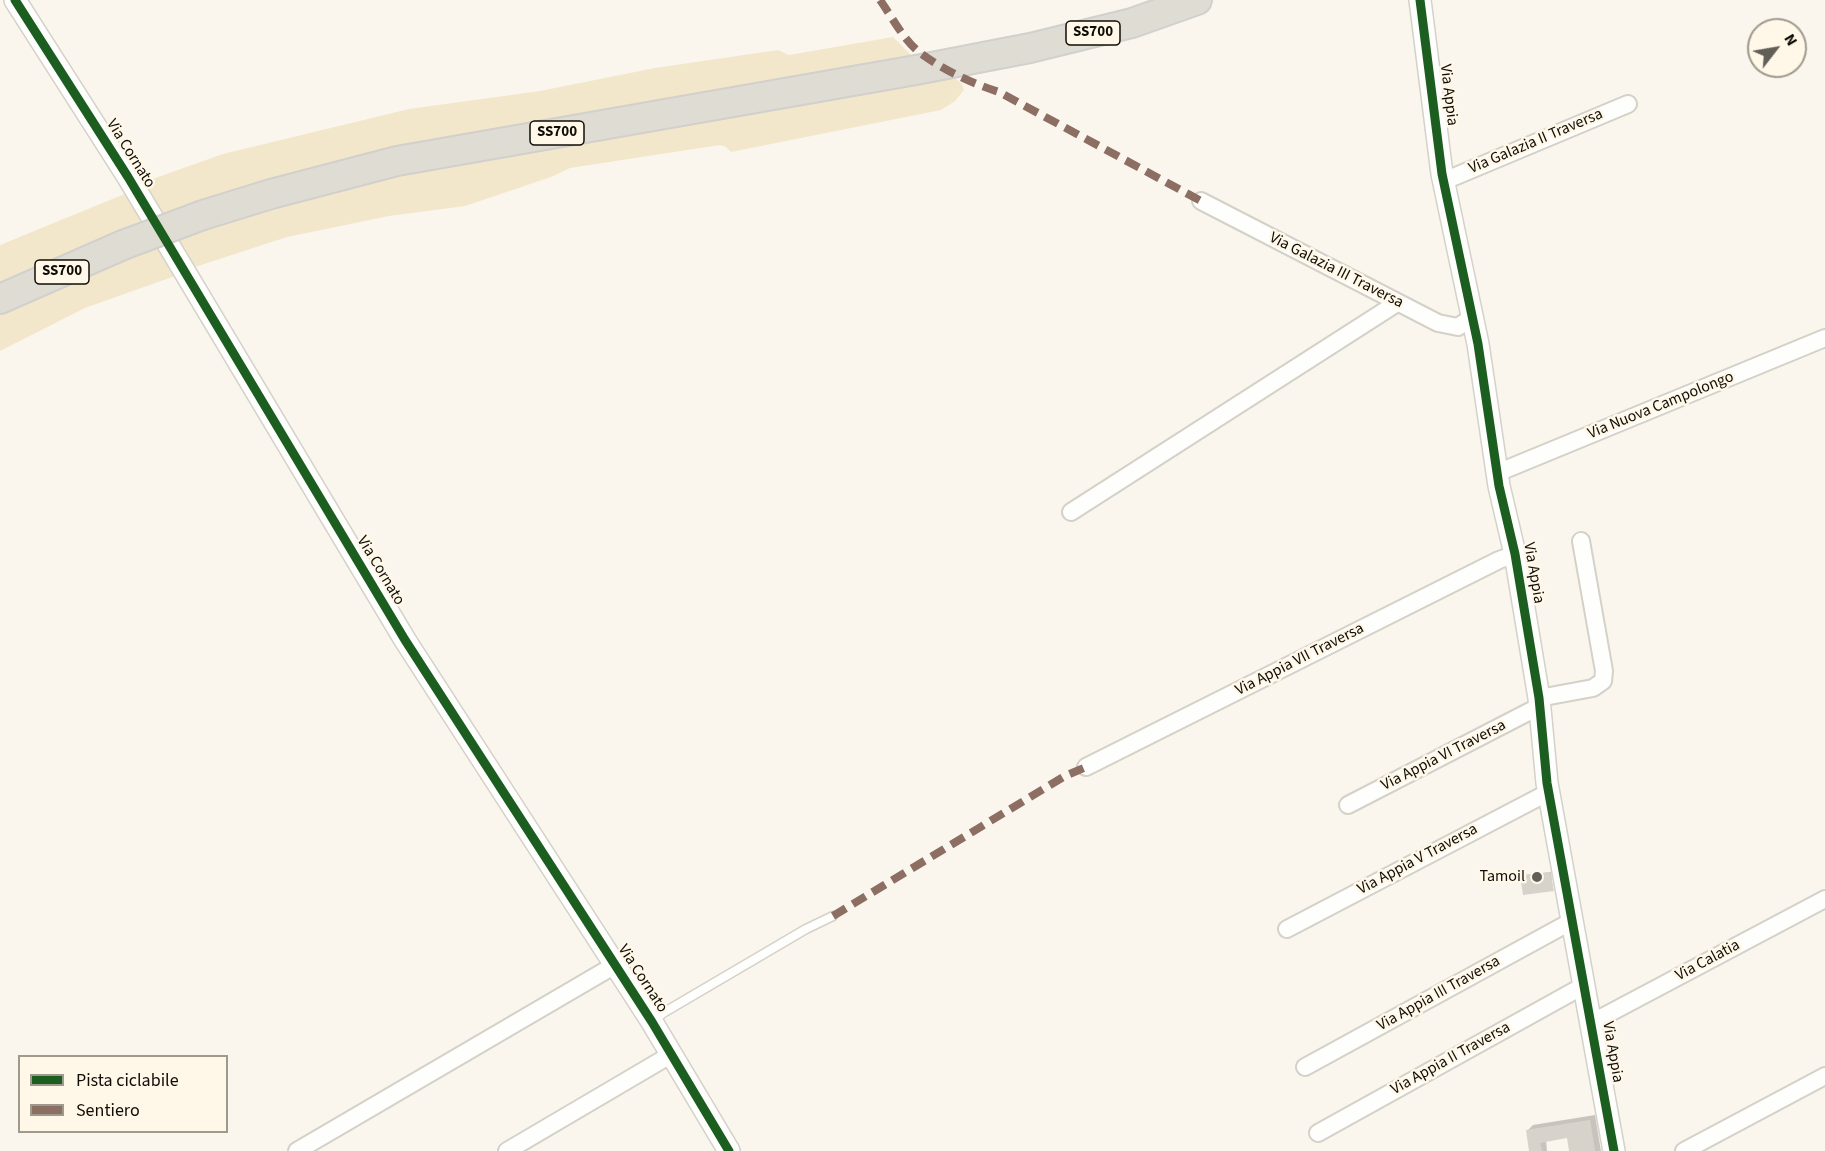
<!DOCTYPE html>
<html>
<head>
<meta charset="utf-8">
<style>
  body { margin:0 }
  #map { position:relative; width:1825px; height:1151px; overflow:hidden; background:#faf6ed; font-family:"Source Sans 3",sans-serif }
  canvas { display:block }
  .legend { position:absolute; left:18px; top:1055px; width:210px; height:78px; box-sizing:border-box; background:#fff8e8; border:2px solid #9f9a8e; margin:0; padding:8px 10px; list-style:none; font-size:18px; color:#100d07 }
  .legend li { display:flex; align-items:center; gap:12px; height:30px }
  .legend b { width:30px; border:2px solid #9f9a8e }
  .north { position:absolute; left:1747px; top:18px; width:60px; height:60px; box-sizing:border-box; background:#fff8e8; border:2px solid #9f9a8e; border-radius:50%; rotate:59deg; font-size:16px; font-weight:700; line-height:24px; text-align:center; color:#100d07 }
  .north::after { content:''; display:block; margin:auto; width:21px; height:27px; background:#625f58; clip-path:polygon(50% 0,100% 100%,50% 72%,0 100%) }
</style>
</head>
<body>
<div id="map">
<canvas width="1825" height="1151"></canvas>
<ul class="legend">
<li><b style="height:8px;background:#1b5e20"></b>Pista ciclabile</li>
<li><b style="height:8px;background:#8d6e63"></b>Sentiero</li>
</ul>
<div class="north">N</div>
</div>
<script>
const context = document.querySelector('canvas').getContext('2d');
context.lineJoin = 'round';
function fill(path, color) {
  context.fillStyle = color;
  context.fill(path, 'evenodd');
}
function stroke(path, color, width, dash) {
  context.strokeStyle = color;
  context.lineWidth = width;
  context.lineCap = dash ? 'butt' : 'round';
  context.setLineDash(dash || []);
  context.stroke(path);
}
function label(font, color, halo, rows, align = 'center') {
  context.font = font + ' "Source Sans 3",sans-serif';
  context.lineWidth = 5;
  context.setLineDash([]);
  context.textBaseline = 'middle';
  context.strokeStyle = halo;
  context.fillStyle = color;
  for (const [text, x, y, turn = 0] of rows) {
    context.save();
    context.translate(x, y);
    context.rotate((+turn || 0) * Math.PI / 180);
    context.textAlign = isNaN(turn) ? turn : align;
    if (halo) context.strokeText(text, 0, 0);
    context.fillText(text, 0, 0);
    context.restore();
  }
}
const green = new Path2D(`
  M893 37 913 57 164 217 144 182 223 154 409 109 540 91 655 68 778 50 789 55Z
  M948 76C957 79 962 81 964 90L955 101 941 110 731 152 726 147 720 145 570 168 551 177 465 206 389 216 287 237 192 268 176 239 258 211 395 177 587 140Z
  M127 193 143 220 0 285V245Z
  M159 246 175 276 85 308 0 351V315L91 271Z`);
const shadow = new Path2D(`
  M1551 872 1553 889 1522 877 1523 875Z
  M1595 1115 1601 1151H1571L1569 1137 1546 1140 1547 1151H1531L1527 1131 1533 1125Z`);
const building = new Path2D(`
  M1550 872 1554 891 1523 895 1520 876Z
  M1590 1120 1595 1151H1569L1567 1138 1540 1143 1542 1151H1529L1526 1130Z`);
const service = new Path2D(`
  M653 1022 663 1013 806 929 833 916`);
const minor = new Path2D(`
  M1444 181 1628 104
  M1201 201 1438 323 1458 327 1472 317
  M1497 473 1825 338
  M1071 512 1397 303
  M1539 698 1593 688 1603 681 1604 671 1581 541
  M1086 767 1499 560 1515 554
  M1348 805 1540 706
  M1287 929 1549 792
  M1591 1023 1825 899
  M1305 1067 1572 921
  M1318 1133 1583 986
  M297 1151 615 965
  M507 1151 672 1054
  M1684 1151 1825 1076`);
const tertiary = new Path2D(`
  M15 0 128 177 405 640 652 1022 729 1151
  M1420 0 1442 174 1478 344 1499 486 1515 554 1539 698 1547 783 1614 1151`);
const trunk = new Path2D(`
  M203 215 271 194 397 161 916 70 1030 48 1132 23 1197 0
  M0 299 123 245`);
const trunkBridge = new Path2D(`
  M123 245 203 215`);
const quiet = new Path2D(`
  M880 0C892 17 903 39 919 52 943 70 971 83 999 92L1201 201
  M833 916 1065 776 1086 767`);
const cycleway = new Path2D(`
  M15 0 128 177 405 640 652 1022 729 1151
  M1420 0 1442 174 1478 344 1499 486 1515 554 1539 698 1547 783 1614 1151`);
const markers = [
  [1537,877,6,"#625f58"]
];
const shields = [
  [1093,33,54],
  [557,133,54],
  [62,272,54]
];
const shieldNames = [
  ["SS700",1093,33],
  ["SS700",557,133],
  ["SS700",62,272]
];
const streetNames = [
  ["Via Appia",1448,95,83],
  ["Via Galazia II Traversa",1536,142,-23],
  ["Via Cornato",130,154,58],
  ["Via Galazia III Traversa",1336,271,27],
  ["Via Nuova Campolongo",1661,406,-22],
  ["Via Cornato",380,571,59],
  ["Via Appia",1533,573,80],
  ["Via Appia VII Traversa",1300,660,-27],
  ["Via Appia VI Traversa",1444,756,-27],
  ["Via Appia V Traversa",1418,860,-28],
  ["Via Calatia",1708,961,-28],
  ["Via Cornato",642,979,57],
  ["Via Appia III Traversa",1439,994,-29],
  ["Via Appia",1612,1052,80],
  ["Via Appia II Traversa",1451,1059,-29]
];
const poiNames = [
  ["Tamoil",1525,877]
];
fill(green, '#f3e7cb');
fill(shadow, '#0003');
fill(building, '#d7d3cb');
stroke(service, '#d4d1c9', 11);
stroke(minor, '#d4d1c9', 20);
stroke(tertiary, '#d4d1c9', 24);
stroke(trunk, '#d2d0cc', 32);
stroke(service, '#fefefc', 8);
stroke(minor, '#fefefc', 16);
stroke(tertiary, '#fefefc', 21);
stroke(trunk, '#dfdcd4', 28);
stroke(trunkBridge, '#d2d0cc', 32, []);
stroke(trunkBridge, '#dfdcd4', 28);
stroke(quiet, '#8d6e63', 8, [15, 8]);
stroke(cycleway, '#1b5e20', 9);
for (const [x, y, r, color] of markers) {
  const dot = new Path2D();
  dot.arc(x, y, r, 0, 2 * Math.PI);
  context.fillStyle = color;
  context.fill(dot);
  stroke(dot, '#fff8e8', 2);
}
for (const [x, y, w] of shields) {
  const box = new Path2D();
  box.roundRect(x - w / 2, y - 12, w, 24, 4.5);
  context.fillStyle = '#fff8e8';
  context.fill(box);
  stroke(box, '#100d07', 1.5);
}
label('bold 15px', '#100d07', null, shieldNames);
label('16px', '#100d07', '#fff8e8', streetNames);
label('16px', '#100d07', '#fff8e8', poiNames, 'right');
</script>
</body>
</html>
